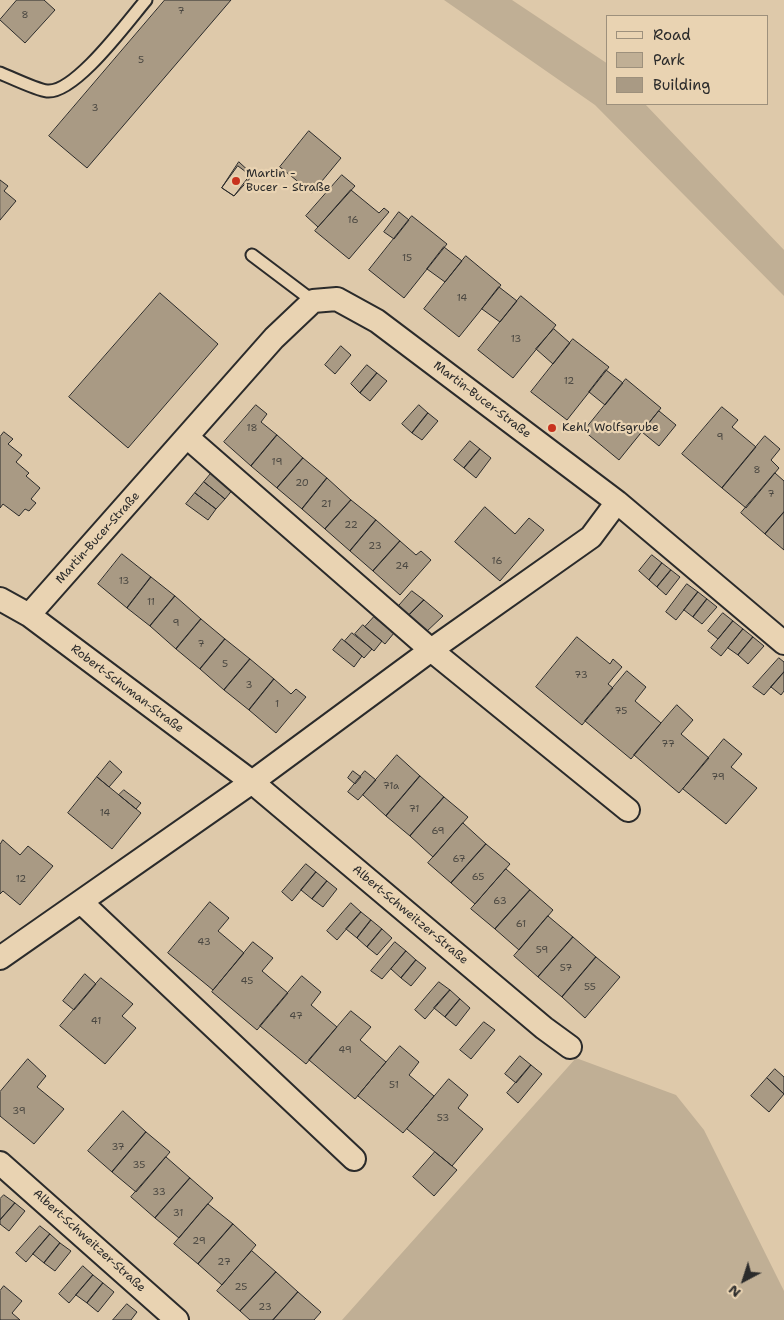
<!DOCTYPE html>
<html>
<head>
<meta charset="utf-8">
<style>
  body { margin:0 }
  #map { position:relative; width:784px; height:1320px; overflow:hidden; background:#dec9aa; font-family:"Shantell Sans",sans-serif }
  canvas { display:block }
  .legend { position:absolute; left:606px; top:15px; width:162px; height:90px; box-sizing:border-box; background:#e9d3b2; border:1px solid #9d907c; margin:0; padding:6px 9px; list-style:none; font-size:15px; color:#2b2b2b }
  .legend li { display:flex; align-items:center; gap:10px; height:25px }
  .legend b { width:25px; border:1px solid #9d907c }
  .north { position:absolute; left:719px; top:1255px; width:50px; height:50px; -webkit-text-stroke:4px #e9d3b2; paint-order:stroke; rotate:220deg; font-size:14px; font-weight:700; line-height:20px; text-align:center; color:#2b2b2b }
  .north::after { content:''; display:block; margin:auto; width:18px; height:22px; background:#2b2b2b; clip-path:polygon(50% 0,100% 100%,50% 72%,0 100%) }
</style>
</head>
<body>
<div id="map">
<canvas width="784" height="1320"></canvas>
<ul class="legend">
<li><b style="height:6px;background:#e9d3b2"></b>Road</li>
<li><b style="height:14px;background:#c0af95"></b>Park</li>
<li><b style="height:14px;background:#a99a84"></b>Building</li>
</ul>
<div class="north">N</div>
</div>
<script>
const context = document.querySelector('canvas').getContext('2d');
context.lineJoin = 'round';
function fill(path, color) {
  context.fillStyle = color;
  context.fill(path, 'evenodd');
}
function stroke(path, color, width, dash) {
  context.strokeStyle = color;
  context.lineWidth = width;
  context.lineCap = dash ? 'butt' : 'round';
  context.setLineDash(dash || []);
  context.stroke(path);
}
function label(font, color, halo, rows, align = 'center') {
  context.font = font + ' "Shantell Sans",sans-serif';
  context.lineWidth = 4.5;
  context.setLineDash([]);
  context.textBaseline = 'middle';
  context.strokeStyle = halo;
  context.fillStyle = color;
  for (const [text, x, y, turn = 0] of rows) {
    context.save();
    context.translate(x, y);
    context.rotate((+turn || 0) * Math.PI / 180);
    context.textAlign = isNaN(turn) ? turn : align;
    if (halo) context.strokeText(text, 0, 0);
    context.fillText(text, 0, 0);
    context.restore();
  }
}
const green = new Path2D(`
  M444 0H512L608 64V104H645L784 250V296L595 105Z
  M576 1058 676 1095 704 1130 784 1291V1320H342Z`);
const building = new Path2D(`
  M17 0H44L55 10 25 43 0 20Z
  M165 0H231L87 168 49 136Z
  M309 131 341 158 312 193 280 167Z
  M239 162 253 175 234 196 222 188Z
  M238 166 250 175 234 196 222 188Z
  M342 175 355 186 318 227 306 216Z
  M0 180 8 186 4 191 16 201 0 220Z
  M351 190 379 213 384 208 389 212 349 259 315 231Z
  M399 212 409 220 394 239 384 232Z
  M412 216 447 244 404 298 369 270Z
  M444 247 462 261 445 282 427 269Z
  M466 256 501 285 459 337 424 309Z
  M499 287 517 301 500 322 482 309Z
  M160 293 218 344 128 448 69 397Z
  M521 296 556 325 513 378 478 350Z
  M554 329 570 343 553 364 536 349Z
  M573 339 609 367 567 420 531 392Z
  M341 346 351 355 335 374 325 365Z
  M367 365 377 373 360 393 351 384Z
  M606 370 623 383 605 405 589 392Z
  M377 373 387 381 370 401 360 393Z
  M626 379 661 408 619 460 584 431Z
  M256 405 267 414 261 422 277 435 251 466 224 442Z
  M419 405 428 413 412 433 402 424Z
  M722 407 738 420 732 427 756 447 722 488 682 454Z
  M659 411 676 425 659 446 642 432Z
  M428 413 438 421 422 440 412 433Z
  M4 432 13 439 8 444 22 455 16 462 29 473 26 476 40 488 31 499 36 503 29 511 25 509 19 516 3 504 0 508V437Z
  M277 435 303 458 277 488 251 466Z
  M765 436 780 449 771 460 779 468 746 508 722 488Z
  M470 441 480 449 464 468 454 460Z
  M480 449 491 458 476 478 464 468Z
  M303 458 327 478 302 509 277 488Z
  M213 471 234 488 225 499 204 482Z
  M775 473 784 481V512L765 534 741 513Z
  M327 478 351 500 325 529 302 509Z
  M204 482 225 499 216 509 195 493Z
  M195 493 216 509 208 520 186 504Z
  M351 500 376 520 350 551 325 529Z
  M485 507 515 534 529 518 544 530 500 581 455 542Z
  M784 512V550L765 534Z
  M376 520 400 541 373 571 350 551Z
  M400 541 416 555 421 551 431 560 400 595 373 571Z
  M122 554 151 577 127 608 98 584Z
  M652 555 662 563 649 580 639 571Z
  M662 563 671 570 657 587 649 580Z
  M671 570 680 577 666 595 657 587Z
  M151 577 175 596 150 626 127 608Z
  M687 584 698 592 676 620 666 612Z
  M412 591 424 600 406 618 396 609Z
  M698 592 707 599 693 617 684 610Z
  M175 596 201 619 176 649 150 626Z
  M707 599 717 607 702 624 693 617Z
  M424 600 443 616 425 633 406 618Z
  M723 613 733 621 718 639 708 631Z
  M374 617 394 633 385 644 365 627Z
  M201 619 225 639 200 669 176 649Z
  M733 621 743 629 721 656 711 648Z
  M363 625 382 641 374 651 355 634Z
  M743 629 753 637 738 655 728 648Z
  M352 633 372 649 364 658 345 641Z
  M577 637 610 664 613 659 622 667 608 684 613 688 582 725 536 687Z
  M753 637 764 646 748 664 738 655Z
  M225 639 250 659 224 690 200 669Z
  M342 639 362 656 354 667 333 650Z
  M779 658 784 662V672L764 695 753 687Z
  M250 659 274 679 249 710 224 690Z
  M627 671 646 687 635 701 661 723 631 759 585 721Z
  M784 672V691L781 695 771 687Z
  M274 679 291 694 296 689 306 697 276 733 249 710Z
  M677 705 693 720 681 734 709 758 679 793 634 755Z
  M724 739 742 754 731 767 757 788 726 824 683 789Z
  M397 755 420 776 386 816 363 795Z
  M110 761 122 772 109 787 97 777Z
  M353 771 361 777 355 784 348 778Z
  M365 771 376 780 358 800 348 792Z
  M420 776 444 797 410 836 386 816Z
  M97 777 141 813 112 849 68 813Z
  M124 790 141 803 136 809 119 795Z
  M444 797 468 817 433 857 410 836Z
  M463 823 486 844 451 883 428 863Z
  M3 840 20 855 28 846 53 866 20 905 3 891 0 894V845Z
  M486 844 510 864 475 904 451 883Z
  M306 864 316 872 292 901 282 892Z
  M506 869 530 890 495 929 471 909Z
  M316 872 327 881 312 899 301 890Z
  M327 881 337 889 323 907 312 899Z
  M530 890 553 910 519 950 495 929Z
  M210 902 229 918 218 931 244 953 213 990 168 953Z
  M351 903 361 912 337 940 327 931Z
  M361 912 371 920 357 938 346 929Z
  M548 916 573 937 538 977 514 956Z
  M371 920 382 929 367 947 357 938Z
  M382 929 392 938 377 955 367 947Z
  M573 937 596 957 562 997 538 977Z
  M253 942 273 958 262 971 288 993 257 1030 212 992Z
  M395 942 406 951 382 979 371 971Z
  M406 951 416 960 401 978 391 969Z
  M596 957 620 977 585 1018 562 997Z
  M416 960 426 968 411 986 401 978Z
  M85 974 96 984 74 1010 63 1001Z
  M302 976 321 992 311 1005 337 1027 306 1064 260 1026Z
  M101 978 133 1004 122 1016 136 1028 105 1064 60 1026Z
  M439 982 450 990 425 1019 415 1010Z
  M450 990 460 999 445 1017 434 1008Z
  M460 999 470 1008 456 1026 445 1017Z
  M351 1011 371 1027 360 1040 386 1062 355 1099 309 1060Z
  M484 1022 495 1030 471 1059 460 1050Z
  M400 1046 419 1062 409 1075 434 1096 403 1133 358 1096Z
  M520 1056 531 1065 516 1083 505 1074Z
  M28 1059 46 1076 37 1087 64 1109 34 1144 0 1116V1092Z
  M531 1065 542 1074 518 1103 507 1093Z
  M775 1069 784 1077V1094L767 1078Z
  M767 1078 784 1094 769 1112 751 1096Z
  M449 1079 468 1095 458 1108 483 1129 452 1166 407 1129Z
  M123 1111 146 1132 112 1172 88 1151Z
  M146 1132 170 1152 136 1192 112 1172Z
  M435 1152 457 1170 434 1196 413 1177Z
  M166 1157 190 1178 155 1218 131 1197Z
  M190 1178 213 1198 179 1238 155 1218Z
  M4 1195 15 1203 0 1220V1199Z
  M15 1203 25 1211 9 1231 0 1224V1220Z
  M208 1204 233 1224 198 1264 174 1244Z
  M233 1224 256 1245 222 1285 198 1264Z
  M40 1226 50 1234 26 1262 16 1253Z
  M50 1234 60 1243 44 1263 33 1254Z
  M60 1243 71 1251 55 1271 44 1263Z
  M252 1251 276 1272 240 1311 217 1291Z
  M83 1266 93 1275 69 1303 59 1294Z
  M276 1272 298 1292 273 1320H250L240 1311Z
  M93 1275 103 1283 87 1303 76 1295Z
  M103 1283 114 1292 98 1312 87 1303Z
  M4 1286 22 1301 12 1313 20 1320H0V1291Z
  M298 1292 321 1312 314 1320H273Z
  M127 1304 137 1312 131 1320H113Z`);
const lane = new Path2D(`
  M0 73C10 77 37 90 47 91 75 94 128 21 146 0
  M252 255 313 301`);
const street = new Path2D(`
  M187 437 431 650 628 810
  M0 599 29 615 252 782 544 1028 570 1047
  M29 615 274 338 313 301 337 299 377 321 617 502 784 643
  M81 902 354 1159
  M0 958 252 782 431 650 591 537 617 502
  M0 1163 177 1320`);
const markers = [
  [236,181,5,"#c8321e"],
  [552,428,5,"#c8321e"]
];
const numberNames = [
  ["7",181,11],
  ["8",25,15],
  ["5",141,60],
  ["3",95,108],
  ["16",353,220],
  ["15",407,258],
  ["14",462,298],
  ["13",516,339],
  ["12",569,381],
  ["18",252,428],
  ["9",720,437],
  ["19",277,462],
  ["8",757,470],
  ["20",302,483],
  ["7",771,494],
  ["21",326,504],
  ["22",351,525],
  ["23",375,546],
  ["16",497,561],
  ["24",402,566],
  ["13",124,581],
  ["11",151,602],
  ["9",176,623],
  ["7",201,644],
  ["5",225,664],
  ["73",581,675],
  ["3",249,685],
  ["1",277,704],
  ["75",621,711],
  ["77",668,744],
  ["79",718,777],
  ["71a",391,786],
  ["71",414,809],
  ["14",105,813],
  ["69",438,831],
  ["67",459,859],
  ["65",478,877],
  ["12",21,879],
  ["63",500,901],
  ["61",521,924],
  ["43",204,942],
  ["59",542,950],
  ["57",566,968],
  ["45",247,981],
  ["55",590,987],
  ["47",296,1016],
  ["41",96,1021],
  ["49",345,1050],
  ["51",394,1085],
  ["39",19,1111],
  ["53",443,1118],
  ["37",118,1147],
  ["35",139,1165],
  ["33",159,1192],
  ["31",178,1213],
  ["29",199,1241],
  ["27",224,1262],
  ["25",241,1287],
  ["23",265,1307]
];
const poiNames = [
  ["Martin -",246,174],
  ["Bucer - Straße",246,188],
  ["Kehl, Wolfsgrube",562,428]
];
const streetNames = [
  ["Martin-Bucer-Straße",482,400,37],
  ["Martin-Bucer-Straße",98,538,-48],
  ["Robert-Schuman-Straße",127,689,37],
  ["Albert-Schweitzer-Straße",410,915,40],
  ["Albert-Schweitzer-Straße",89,1241,42]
];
fill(green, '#c0af95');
fill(building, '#a99a84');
stroke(building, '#2b2b2b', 1);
stroke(lane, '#2b2b2b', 15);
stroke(street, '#2b2b2b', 26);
stroke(lane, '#e9d3b2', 11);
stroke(street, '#e9d3b2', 22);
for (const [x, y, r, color] of markers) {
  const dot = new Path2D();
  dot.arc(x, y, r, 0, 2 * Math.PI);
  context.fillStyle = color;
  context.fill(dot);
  stroke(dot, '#e9d3b2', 2);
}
label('10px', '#4a4741', null, numberNames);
label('12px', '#2b2b2b', '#e9d3b2', poiNames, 'left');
label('12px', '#2b2b2b', '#e9d3b2', streetNames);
</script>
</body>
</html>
